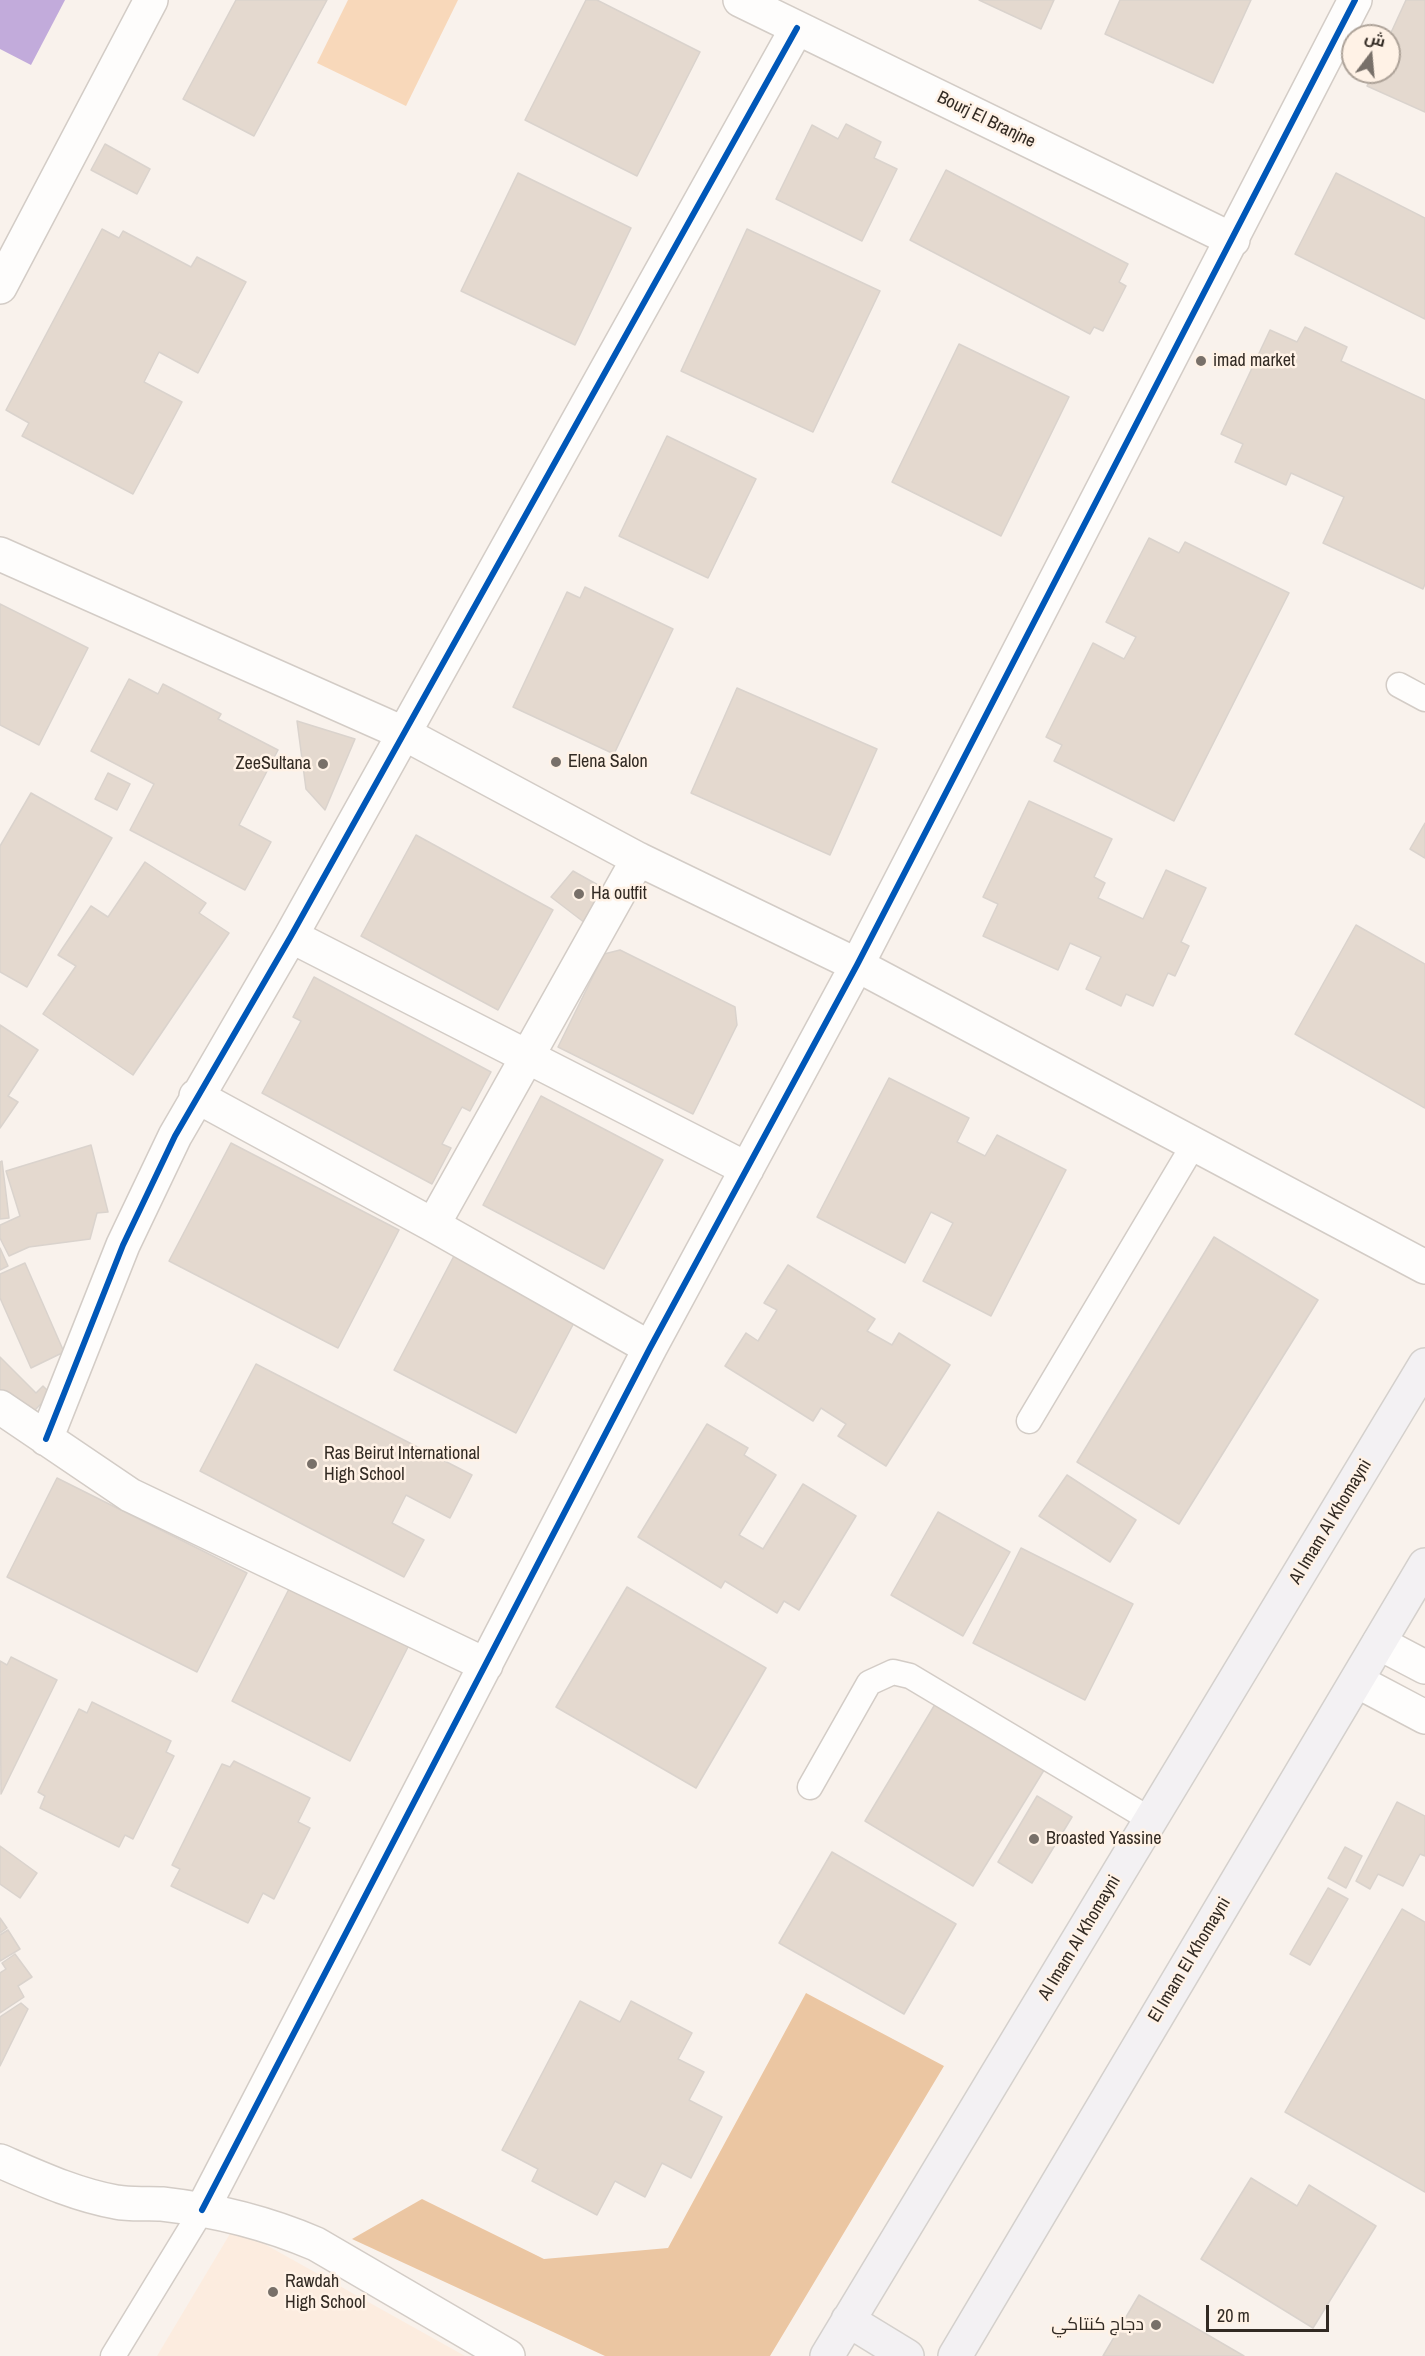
<!DOCTYPE html>
<html>
<head>
<meta charset="utf-8">
<style>
  body { margin:0 }
  #map { position:relative; width:1425px; height:2356px; overflow:hidden; background:#f9f2ec; font-family:"Archivo Narrow",Cairo,sans-serif }
  canvas { display:block }
  .north { position:absolute; left:1341px; top:24px; width:60px; height:60px; box-sizing:border-box; background:#fff2e6; border:2px solid #ada298; border-radius:50%; rotate:16deg; font-size:16px; font-weight:700; line-height:24px; text-align:center; color:#322a23 }
  .north::after { content:''; display:block; margin:auto; width:21px; height:27px; background:#787069; clip-path:polygon(50% 0,100% 100%,50% 72%,0 100%) }
  .scale { position:absolute; left:1206px; top:2305px; width:123px; height:27px; box-sizing:border-box; border:3px solid #322a23; border-top:0; padding-left:8px; font-size:18px; line-height:21px; white-space:nowrap; color:#322a23; -webkit-text-stroke:4px #fff2e6; paint-order:stroke }
</style>
</head>
<body>
<div id="map">
<canvas width="1425" height="2356"></canvas>
<div class="north">ش</div>
<div class="scale">20 m</div>
</div>
<script>
const context = document.querySelector('canvas').getContext('2d');
context.lineJoin = 'round';
function fill(path, color) {
  context.fillStyle = color;
  context.fill(path, 'evenodd');
}
function stroke(path, color, width, dash) {
  context.strokeStyle = color;
  context.lineWidth = width;
  context.lineCap = dash ? 'butt' : 'round';
  context.setLineDash(dash || []);
  context.stroke(path);
}
function label(font, color, halo, rows, align = 'center') {
  context.font = font + ' "Archivo Narrow",Cairo,sans-serif';
  context.lineWidth = 5;
  context.setLineDash([]);
  context.textBaseline = 'middle';
  context.strokeStyle = halo;
  context.fillStyle = color;
  for (const [text, x, y, turn = 0] of rows) {
    context.save();
    context.translate(x, y);
    context.rotate((+turn || 0) * Math.PI / 180);
    context.textAlign = isNaN(turn) ? turn : align;
    if (halo) context.strokeText(text, 0, 0);
    context.fillText(text, 0, 0);
    context.restore();
  }
}
const built = new Path2D(`
  M234 2227 465 2356H157Z`);
const green = new Path2D(`
  M348 0H458L406 106 317 63Z`);
const forest = new Path2D(`
  M806 1993 944 2066 770 2356H605L352 2239 422 2199 544 2259 668 2248Z`);
const water = new Path2D(`
  M0 0H65L31 65 0 49Z`);
const building = new Path2D(`
  M236 0H327L254 136 183 99Z
  M586 0H597L700 52 637 176 525 120Z
  M979 0H1054L1041 29Z
  M1120 0H1251L1213 83 1105 34Z
  M1406 0H1425V112L1367 86 1373 72H1389V37Z
  M846 124 881 142 874 158 897 169 862 241 776 199 812 125 838 139Z
  M105 144 150 169 137 194 91 170Z
  M946 170 1128 264 1119 282 1126 286 1103 331 1094 327 1090 334 910 240Z
  M518 173 631 228 575 345 461 291Z
  M1336 173 1425 218V319L1295 254Z
  M102 229 119 238 123 231 191 267 197 257 246 282 198 373 159 352 144 382 182 402 133 494 22 436 29 423 6 410Z
  M747 229 880 291 813 432 681 371Z
  M1305 327 1347 347 1341 361 1425 400V584L1423 589 1323 543 1344 497 1291 473 1286 485 1235 462 1243 444 1221 434 1270 330 1297 342Z
  M959 344 1069 397 1001 536 892 482Z
  M667 436 756 479 708 578 619 536Z
  M1149 538 1179 553 1185 542 1289 593 1174 821 1054 761 1062 745 1046 737 1093 643 1124 659 1136 637 1106 622Z
  M585 587 673 629 614 754 513 707 567 592 580 598Z
  M0 604 88 648 39 745 0 725Z
  M129 679 158 694 163 684 221 714 218 719 278 750 239 825 271 842 245 890 130 830 154 784 91 751Z
  M737 688 877 749 830 855 691 793Z
  M297 721 355 739 325 810 306 789Z
  M108 773 130 784 117 810 95 799Z
  M31 793 112 838 27 987 0 972V846Z
  M1029 801 1112 839 1094 877 1105 883 1098 898 1143 919 1166 870 1206 888 1181 942 1189 946 1175 976 1168 973 1153 1006 1126 994 1121 1006 1086 989 1101 957 1070 943 1058 970 983 936 998 904 983 897Z
  M1425 823V858L1410 849Z
  M416 835 553 910 498 1010 361 936Z
  M145 862 206 903 199 913 229 933 133 1075 43 1014 76 966 58 955 91 906 108 917Z
  M573 871 607 890 585 923 551 897Z
  M1356 925 1425 964V1108L1295 1034Z
  M620 950 735 1007 737 1025 693 1114 558 1047 604 954Z
  M314 977 491 1072 470 1111 462 1107 442 1144 451 1148 432 1184 262 1093 301 1021 293 1017Z
  M0 1025 38 1050 8 1096 18 1102 0 1128Z
  M889 1078 969 1118 957 1142 985 1156 997 1135 1066 1170 991 1316 923 1281 953 1223 931 1212 905 1263 817 1217Z
  M541 1096 663 1160 604 1269 483 1205Z
  M231 1143 399 1230 338 1348 169 1261Z
  M91 1145 108 1212 97 1213 90 1239 29 1247 9 1256 0 1238V1225L20 1216 6 1171Z
  M2 1161 9 1218 0 1219V1162Z
  M1214 1237 1318 1300 1179 1524 1077 1462Z
  M0 1248 8 1266 0 1270Z
  M455 1254 577 1317 516 1433 394 1370Z
  M25 1263 64 1352 31 1368 0 1298V1274Z
  M788 1265 875 1319 867 1331 892 1345 899 1333 950 1365 886 1466 838 1436 846 1424 821 1408 813 1421 725 1366 746 1333 758 1341 777 1310 764 1303Z
  M0 1357 36 1393 43 1386 51 1394 25 1420 0 1394Z
  M256 1364 472 1475 450 1518 406 1495 392 1523 424 1540 404 1577 200 1471Z
  M707 1424 748 1448 744 1455 776 1475 739 1535 763 1549 803 1484 856 1516 799 1610 784 1601 777 1613 725 1581 721 1588 638 1537Z
  M1067 1475 1136 1520 1110 1562 1039 1516Z
  M57 1478 247 1573 197 1672 7 1577Z
  M938 1512 1010 1552 963 1636 891 1595Z
  M1021 1548 1133 1604 1085 1700 973 1643Z
  M291 1585 409 1645 350 1761 232 1701Z
  M627 1587 766 1668 696 1788 556 1707Z
  M11 1657 57 1680 1 1794 0 1661 7 1665Z
  M940 1696 1049 1762 973 1886 865 1821Z
  M92 1702 171 1741 166 1752 174 1756 133 1839 125 1835 119 1847 40 1808 45 1796 38 1792 79 1709 87 1713Z
  M234 1761 310 1798 298 1822 310 1828 274 1899 263 1893 248 1923 171 1886 180 1869 172 1865 222 1764 230 1767Z
  M1037 1796 1072 1817 1032 1883 998 1862Z
  M1397 1802 1425 1816V1856L1420 1854 1403 1886 1378 1874 1370 1889 1356 1881Z
  M0 1846 37 1873 20 1898 0 1884Z
  M1345 1847 1362 1856 1346 1888 1328 1878Z
  M832 1852 956 1924 904 2014 779 1943Z
  M1328 1888 1348 1899 1310 1965 1290 1954Z
  M1402 1909 1425 1922V2192L1285 2112Z
  M0 1918 7 1928 0 1933Z
  M8 1930 20 1949 0 1961V1935Z
  M15 1954 32 1977 18 1986 24 1997 0 2013V1973L6 1969 2 1963Z
  M580 2001 620 2022 631 2001 692 2033 678 2059 704 2072 689 2100 722 2117 691 2178 662 2163 645 2197 615 2181 597 2215 532 2181 538 2169 502 2150Z
  M21 2003 28 2009 0 2066V2017Z
  M1251 2178 1297 2206 1309 2185 1376 2226 1313 2328 1201 2259Z
  M1139 2295 1244 2356H1103Z`);
const service = new Path2D(`
  M1399 685 1425 699
  M1029 1421 1194 1144
  M810 1787 869 1683 893 1672 910 1676 1151 1820
  M113 2356 202 2210`);
const minor = new Path2D(`
  M740 0 1233 240
  M0 287 151 0
  M0 554 403 733 638 859 857 965 1425 1267
  M291 936 747 1169
  M196 1096 433 1225 650 1348
  M433 1225 638 859
  M0 1407 130 1495 486 1665
  M46 1439 123 1245 175 1136 291 936 797 28
  M1379 1643 1425 1667
  M1357 1681 1425 1717
  M0 2161C37 2177 76 2195 116 2202 131 2205 147 2203 162 2204 215 2210 267 2223 316 2244L508 2356
  M202 2210 650 1348 857 965 1355 0`);
const trunk = new Path2D(`
  M848 2320 907 2356
  M827 2356 1425 1365
  M955 2356 1425 1565`);
const cycleway = new Path2D(`
  M46 1439 123 1245 175 1136 291 936 797 28
  M202 2210 650 1348 857 965 1355 0`);
const markers = [
  [1201,361,6,"#787069"],
  [556,762,6,"#787069"],
  [323,764,6,"#787069"],
  [579,894,6,"#787069"],
  [312,1464,6,"#787069"],
  [1034,1839,6,"#787069"],
  [273,2292,6,"#787069"],
  [1156,2325,6,"#787069"]
];
const streetNames = [
  ["Bourj El Branjne",986,120,26],
  ["Al Imam Al Khomayni",1331,1522,-59],
  ["Al Imam Al Khomayni",1080,1938,-59],
  ["El Imam El Khomayni",1190,1960,-59]
];
const poiNames = [
  ["imad market",1213,361],
  ["Elena Salon",568,762],
  ["ZeeSultana",311,764,"right"],
  ["Ha outfit",591,894],
  ["Ras Beirut International",324,1454],
  ["High School",324,1475],
  ["Broasted Yassine",1046,1839],
  ["Rawdah",285,2282],
  ["High School",285,2303],
  ["دجاج كنتاكي",1144,2325,"right"]
];
fill(built, '#fcecdf');
fill(green, '#f8d8ba');
fill(forest, '#ebc6a2');
fill(water, '#c2abdb');
fill(building, '#e4d9cf');
stroke(building, '#dad3cd', 1.5);
stroke(service, '#d3ccc6', 27);
stroke(minor, '#d3ccc6', 36);
stroke(trunk, '#d4d0cc', 36);
stroke(service, '#fefdfc', 24);
stroke(minor, '#fefdfc', 33);
stroke(trunk, '#f3f1f3', 33);
stroke(cycleway, '#0057b8', 6);
for (const [x, y, r, color] of markers) {
  const dot = new Path2D();
  dot.arc(x, y, r, 0, 2 * Math.PI);
  context.fillStyle = color;
  context.fill(dot);
  stroke(dot, '#fff2e6', 2);
}
label('18px', '#322a23', '#fff2e6', streetNames);
label('18px', '#322a23', '#fff2e6', poiNames, 'left');
</script>
</body>
</html>
